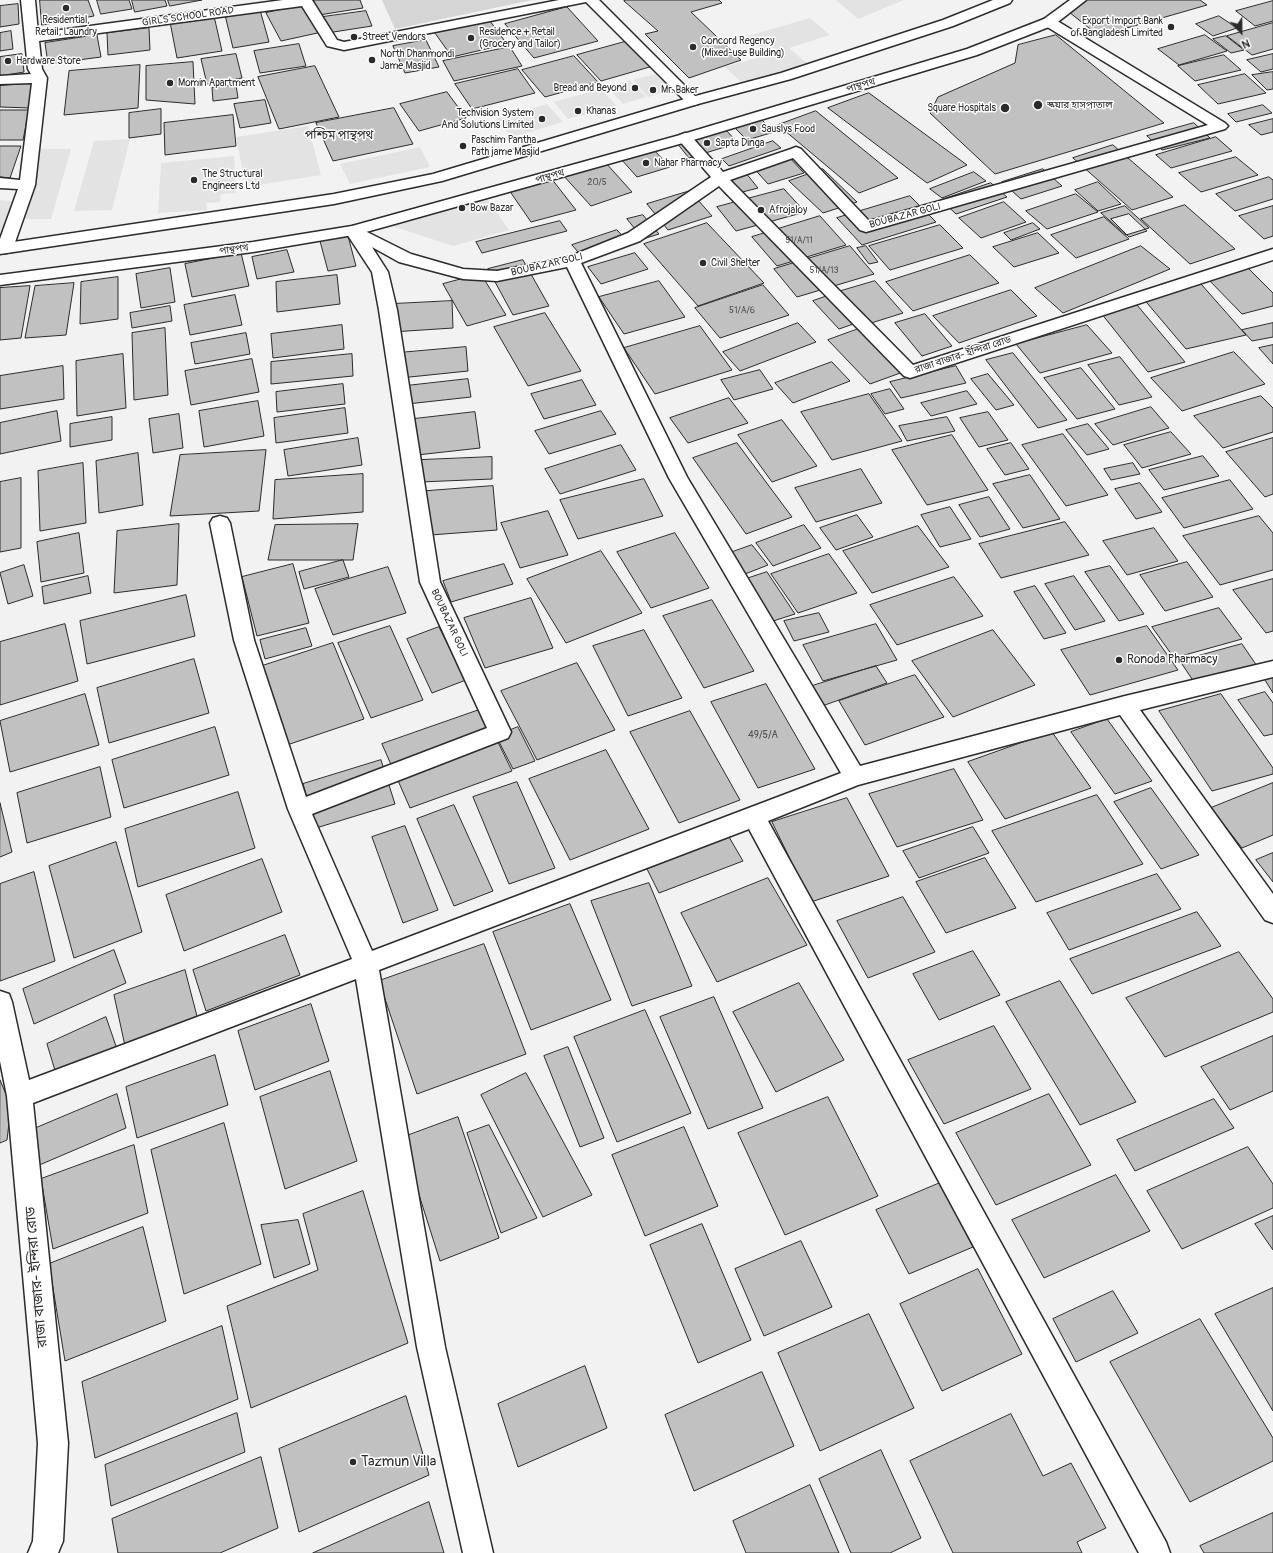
<!DOCTYPE html>
<html>
<head>
<meta charset="utf-8">
<style>
  body { margin:0 }
  #map { position:relative; width:1273px; height:1553px; overflow:hidden; background:#f2f2f2; font-family:Pangolin,sans-serif }
  canvas { display:block }
  .north { position:absolute; left:1221px; top:12px; width:40px; height:40px; -webkit-text-stroke:3px #fff; paint-order:stroke; rotate:158deg; font-size:11px; font-weight:700; line-height:16px; text-align:center; color:#2b2b2b }
  .north::after { content:''; display:block; margin:auto; width:14px; height:18px; background:#2b2b2b; clip-path:polygon(50% 0,100% 100%,50% 72%,0 100%) }
</style>
</head>
<body>
<div id="map">
<canvas width="1273" height="1553"></canvas>
<div class="north">N</div>
</div>
<script>
const context = document.querySelector('canvas').getContext('2d');
context.lineJoin = 'round';
function fill(path, color) {
  context.fillStyle = color;
  context.fill(path, 'evenodd');
}
function stroke(path, color, width, dash) {
  context.strokeStyle = color;
  context.lineWidth = width;
  context.lineCap = dash ? 'butt' : 'round';
  context.setLineDash(dash || []);
  context.stroke(path);
}
function label(font, color, halo, rows, align = 'center') {
  context.font = font + ' Pangolin,"Noto Sans Bengali",sans-serif';
  context.lineWidth = 3;
  context.setLineDash([]);
  context.textBaseline = 'middle';
  context.strokeStyle = halo;
  context.fillStyle = color;
  for (const [text, x, y, turn = 0] of rows) {
    context.save();
    context.translate(x, y);
    context.rotate((+turn || 0) * Math.PI / 180);
    context.textAlign = isNaN(turn) ? turn : align;
    if (halo) context.strokeText(text, 0, 0);
    context.fillText(text, 0, 0);
    context.restore();
  }
}
const built = new Path2D(`
  M836 0H904L858 19Z
  M810 18 830 35 789 48 810 66 745 86 725 67 767 55 748 36Z
  M655 74 672 90 648 97 633 80Z
  M630 80 646 97 623 104 607 87Z
  M601 89 617 106 568 119 554 102Z
  M547 104 563 122 512 137 496 119Z
  M308 126 321 175 246 187 236 137Z
  M130 139 112 210 74 211 94 141Z
  M420 147 430 167 350 184 340 164Z
  M39 149H71L51 219H25Z
  M234 156 236 193 221 194 220 202 206 203 207 210 158 213 161 163Z
  M484 194 509 230 453 246 377 221Z
  M0 200 20 202 0 241Z`);
const green = new Path2D(`
  M382 0H532L395 29Z`);
const building = new Path2D(`
  M40 0H88L94 16 42 25Z
  M97 0H129L132 9 101 14Z
  M132 0H165L167 6 135 12Z
  M168 0H202L170 6Z
  M314 0H360L363 8 319 15Z
  M626 0H719L722 3 691 12 741 60 689 78 645 34 658 31 624 1Z
  M1084 0H1200L1207 5 1099 36 1069 12Z
  M1273 1V21L1255 26 1236 11Z
  M18 4 19 24 0 27V6Z
  M306 4 322 32 281 41 266 13Z
  M567 7 598 41 534 58 505 24Z
  M260 10 269 42 233 48 225 15Z
  M366 11 372 26 327 33 323 17Z
  M214 16 222 51 177 58 170 22Z
  M1219 16 1237 28 1213 36 1196 24Z
  M490 21 507 44 452 57 435 33Z
  M1273 23V49L1252 55 1227 36Z
  M149 28 150 50 108 55 107 33Z
  M11 31 13 49 0 51V33Z
  M97 35 101 57 48 64 45 43Z
  M1056 35 1164 123 995 174 930 113 938 97 1015 63 1018 45Z
  M1205 35 1227 51 1179 65 1158 49Z
  M1226 36 1244 50 1231 53 1213 39Z
  M426 40 439 67 405 73 393 46Z
  M628 41 653 66 601 81 577 55Z
  M299 44 306 66 260 73 254 51Z
  M510 47 522 66 454 81 443 61Z
  M22 54 24 72 0 76V57Z
  M236 54 242 78 207 84 201 59Z
  M1273 54V69L1261 72 1247 60Z
  M1224 55 1241 70 1195 81 1178 66Z
  M574 56 598 82 545 97 522 70Z
  M193 62 195 104 146 100V66Z
  M140 65 138 108 64 115 69 71Z
  M315 66 339 117 279 129 258 77Z
  M518 69 535 93 472 109 455 84Z
  M1273 72V89L1267 90 1252 75Z
  M1245 74 1266 93 1218 104 1198 85Z
  M33 83 31 108 0 107V86Z
  M236 85 238 98 213 101 212 88Z
  M447 92 466 118 419 131 400 104Z
  M869 93 967 165 927 183 828 108Z
  M265 100 271 123 240 128 234 104Z
  M1263 105 1272 113 1236 122 1228 114Z
  M394 108 413 144 333 161 316 123Z
  M161 109V134L129 138V113Z
  M0 110H29L23 140H0Z
  M816 111 898 178 859 193 778 125Z
  M233 115 236 146 165 155 164 123Z
  M759 117 774 132 747 140 732 125Z
  M1273 119V132L1261 135 1249 125Z
  M1194 123 1210 138 1162 150 1147 136Z
  M724 128 738 143 689 158 676 142Z
  M1216 137 1232 151 1171 168 1156 155Z
  M773 141 781 148 729 166 722 159Z
  M1113 145 1173 197 1132 210 1073 158Z
  M0 146H21L10 178 0 177Z
  M653 149 670 167 637 177 621 159Z
  M787 155 804 173 768 184 751 165Z
  M1236 157 1258 175 1201 192 1179 173Z
  M605 162 632 192 591 206 562 174Z
  M741 167 758 188 727 196 710 176Z
  M823 169 857 202 823 213 789 181Z
  M1043 169 1062 186 1021 199 1002 182Z
  M974 172 986 181 942 198 930 189Z
  M1269 177 1273 180V199L1235 211 1216 194Z
  M551 178 576 210 531 222 509 190Z
  M1098 182 1121 204 1098 211 1075 190Z
  M991 183 1007 197 956 214 941 200Z
  M784 189 805 212 736 231 717 207Z
  M690 191 712 216 668 230 647 204Z
  M1076 194 1098 212 1047 229 1026 211Z
  M910 196 936 222 862 245 837 218Z
  M1004 202 1026 222 981 238 959 218Z
  M1185 205 1235 249 1190 264 1141 219Z
  M1125 206 1149 228 1126 235 1101 213Z
  M1273 206V236L1264 239 1239 216Z
  M1129 214 1147 231 1129 237 1111 219Z
  M643 215 659 234 643 239 627 219Z
  M820 216 846 245 777 266 752 237Z
  M1104 217 1129 239 1076 258 1051 235Z
  M560 221 567 231 482 253 476 242Z
  M707 223 764 283 698 306 644 244Z
  M1033 223 1040 229 1011 240 1004 233Z
  M940 225 963 248 890 270 869 246Z
  M617 230 631 245 585 260 572 245Z
  M1038 233 1059 253 1014 267 993 247Z
  M348 236 356 266 328 271 320 241Z
  M850 246 874 274 797 297 774 269Z
  M866 246 878 262 869 264 857 248Z
  M1141 246 1170 269 1063 313 1035 288Z
  M287 250 294 272 257 279 252 257Z
  M241 253 249 286 192 297 185 264Z
  M635 253 648 269 601 284 588 267Z
  M970 255 999 283 913 311 886 282Z
  M523 260 549 306 513 315 488 269Z
  M1245 265 1273 293V306L1242 314 1205 276Z
  M170 268 175 302 141 308 136 274Z
  M481 274 506 315 467 326 443 284Z
  M337 275 340 304 277 312 276 282Z
  M118 277V319L80 324 81 282Z
  M659 281 685 317 624 334 599 297Z
  M875 281 903 313 868 324 841 291Z
  M74 283 66 335 25 338 35 286Z
  M1201 284 1246 335 1186 349 1142 297Z
  M763 285 789 315 720 338 695 308Z
  M30 286 21 338 0 340V288Z
  M1011 290 1037 316 959 343 933 316Z
  M833 294 859 322 839 329 813 301Z
  M235 295 242 325 190 335 184 305Z
  M452 301 453 328 392 332 393 304Z
  M1137 305 1185 362 1148 372 1101 313Z
  M170 306 172 321 132 328 130 313Z
  M545 313 581 371 528 386 494 327Z
  M925 314 952 346 922 356 895 323Z
  M798 323 816 342 740 371 723 352Z
  M1273 323V337L1252 341 1242 330Z
  M342 325 344 349 273 358 271 334Z
  M1087 325 1112 353 1040 373 1016 344Z
  M700 326 732 370 655 394 624 348Z
  M165 328 168 395 134 400 132 333Z
  M861 328 903 372 870 384 828 340Z
  M246 333 250 354 195 364 191 343Z
  M1273 345V364L1259 348Z
  M466 347 468 371 400 378 398 353Z
  M1234 352 1265 384 1182 411 1151 378Z
  M1013 353 1067 420 1038 428 986 360Z
  M123 354 126 408 77 416 76 361Z
  M352 354 353 376 271 384V362Z
  M1120 357 1152 397 1119 405 1088 365Z
  M252 359 259 392 191 405 185 371Z
  M832 362 850 381 793 403 775 383Z
  M63 366 64 399 0 409V376Z
  M956 366 966 383 901 398 890 382Z
  M1081 368 1115 409 1077 419 1044 378Z
  M760 370 773 389 734 400 721 380Z
  M988 374 1014 405 996 410 971 379Z
  M468 379 471 397 398 405 397 387Z
  M582 380 596 405 544 419 531 394Z
  M343 384 345 404 277 412 276 392Z
  M890 389 904 409 885 414 871 394Z
  M967 391 977 404 931 416 921 403Z
  M869 394 902 441 832 460 801 412Z
  M1261 396 1273 408V432L1223 448 1194 416Z
  M729 398 748 423 688 443 670 418Z
  M258 401 264 436 204 447 199 411Z
  M1151 407 1169 428 1113 445 1095 424Z
  M345 408 348 433 276 443 274 418Z
  M57 411 61 441 0 454V423Z
  M601 411 616 434 549 454 535 431Z
  M475 412 480 448 417 455 414 419Z
  M988 412 1008 440 979 447 960 418Z
  M179 414 183 448 153 453 149 419Z
  M112 417V440L70 447V424Z
  M947 417 955 431 907 441 899 426Z
  M782 420 817 466 772 482 738 435Z
  M1088 424 1109 449 1087 455 1066 430Z
  M1171 432 1191 454 1142 468 1124 445Z
  M1063 434 1108 495 1066 506 1022 445Z
  M952 435 988 490 927 505 892 450Z
  M358 438 362 465 288 476 284 450Z
  M1273 438V494L1265 497 1226 452Z
  M737 443 792 517 746 534 693 458Z
  M1011 443 1029 469 1005 475 987 449Z
  M621 445 636 470 560 494 545 469Z
  M266 450 259 511 170 516 180 455Z
  M138 453 143 505 99 513 96 461Z
  M1203 456 1219 476 1164 490 1149 470Z
  M492 457V479L420 482 421 460Z
  M83 463 86 523 40 531 38 471Z
  M1133 463 1140 474 1111 480 1104 469Z
  M861 469 882 503 816 522 795 488Z
  M363 474V512L273 519 275 480Z
  M1030 475 1060 519 1023 528 993 484Z
  M21 478V548L0 552V482Z
  M644 479 663 516 578 539 560 500Z
  M1230 480 1253 509 1184 528 1162 498Z
  M1140 483 1162 512 1136 519 1115 489Z
  M493 486 497 530 417 536 415 492Z
  M989 497 1010 529 980 537 959 505Z
  M950 507 971 539 940 547 921 515Z
  M548 511 568 555 520 568 501 523Z
  M857 515 873 537 836 550 820 528Z
  M1259 516 1273 533V570L1220 585 1183 536Z
  M1065 522 1089 555 1001 578 979 544Z
  M179 524 177 585 114 593 117 531Z
  M358 524 353 560H268L275 525Z
  M804 525 821 548 773 566 756 543Z
  M918 526 949 567 872 593 843 551Z
  M1154 528 1178 561 1127 575 1103 541Z
  M79 533 84 573 41 582 37 542Z
  M675 533 709 588 651 608 617 552Z
  M752 545 768 565 745 574 730 553Z
  M601 551 642 613 566 643 527 579Z
  M829 554 857 593 798 613 771 574Z
  M343 560 349 577 304 589 299 572Z
  M1187 562 1213 597 1165 611 1140 575Z
  M293 564 309 623 257 636 242 577Z
  M504 564 513 584 451 602 443 581Z
  M24 565 33 596 8 604 0 573Z
  M1110 566 1144 614 1119 621 1085 572Z
  M388 567 406 613 333 635 315 589Z
  M767 572 795 614 770 622 743 580Z
  M88 576 91 593 44 604 42 587Z
  M1074 576 1105 621 1075 630 1045 584Z
  M954 577 983 616 897 645 870 605Z
  M1273 579V631L1266 633 1233 590Z
  M1035 586 1066 633 1044 639 1014 592Z
  M186 595 195 636 87 664 80 621Z
  M531 598 553 648 485 668 464 618Z
  M712 600 754 671 704 688 663 616Z
  M1219 608 1242 639 1174 658 1152 627Z
  M819 613 829 632 794 641 784 621Z
  M65 624 78 681 0 705V642Z
  M876 624 897 660 823 681 803 645Z
  M390 626 423 700 371 718 338 643Z
  M1147 626 1178 670 1090 695 1061 650Z
  M439 627 466 680 432 693 407 639Z
  M306 628 312 646 265 659 260 640Z
  M644 630 682 698 628 716 593 646Z
  M993 630 1035 685 953 717 912 661Z
  M333 643 364 719 284 746 256 668Z
  M1242 644 1257 666 1194 682 1180 661Z
  M194 659 209 713 109 743 97 688Z
  M577 663 615 730 537 760 501 691Z
  M876 666 887 683 822 706 809 687Z
  M915 675 944 717 865 745 839 701Z
  M1273 678V693L1265 680Z
  M766 684 815 769 758 788 711 702Z
  M1265 692 1273 703V734L1264 736 1238 700Z
  M85 694 99 745 10 772 0 721Z
  M1221 694 1273 768V774L1212 791 1159 711Z
  M482 709 512 771 410 808 382 744Z
  M690 711 740 800 679 823 630 732Z
  M1107 719 1152 781 1115 794 1071 732Z
  M215 727 229 775 124 808 112 760Z
  M518 727 535 761 513 769 496 736Z
  M1052 732 1091 788 1005 819 968 762Z
  M606 750 649 829 570 860 529 779Z
  M381 760 395 804 316 828 303 784Z
  M100 767 111 817 27 843 17 793Z
  M954 769 983 820 897 847 869 794Z
  M517 782 555 868 509 884 473 797Z
  M1273 783V835L1242 848 1211 808Z
  M1151 788 1199 855 1161 869 1114 802Z
  M238 792 255 848 138 887 125 829Z
  M1097 795 1143 864 1036 902 992 831Z
  M847 798 889 876 811 902 772 822Z
  M0 803 12 852 0 857Z
  M454 805 493 891 454 906 417 819Z
  M405 826 438 910 403 923 372 837Z
  M973 827 989 853 919 878 903 851Z
  M729 837 743 861 659 893 646 867Z
  M116 842 142 932 74 958 49 866Z
  M1273 853V882L1256 860Z
  M985 858 1016 908 946 933 916 882Z
  M262 859 282 912 184 951 166 895Z
  M34 872 55 961 0 981V884Z
  M1157 874 1181 909 1069 950 1047 913Z
  M768 878 807 945 717 982 681 913Z
  M649 883 692 986 632 1006 591 901Z
  M903 897 935 952 868 978 837 921Z
  M570 904 611 1000 531 1030 493 932Z
  M1197 912 1221 946 1092 994 1070 959Z
  M285 935 300 975 206 1011 193 970Z
  M484 944 526 1054 417 1094 379 981Z
  M114 950 126 983 34 1024 23 989Z
  M973 951 1000 995 939 1020 913 974Z
  M1239 952 1273 999V1012L1165 1057 1126 998Z
  M185 970 198 1020 125 1046 114 995Z
  M1060 981 1136 1102 1080 1125 1006 1002Z
  M799 983 844 1060 776 1092 733 1012Z
  M714 997 763 1108 708 1129 660 1017Z
  M311 1004 329 1061 255 1090 238 1031Z
  M645 1010 691 1113 617 1142 574 1037Z
  M106 1017 117 1049 57 1077 47 1044Z
  M994 1026 1031 1089 944 1124 908 1060Z
  M1273 1036V1091L1230 1110 1201 1067Z
  M568 1047 604 1138 580 1147 544 1056Z
  M215 1055 228 1105 137 1138 126 1087Z
  M330 1071 357 1161 285 1189 260 1097Z
  M526 1073 592 1195 543 1217 481 1095Z
  M0 1080 11 1106 7 1140 0 1143Z
  M117 1094 126 1128 37 1166 29 1131Z
  M1049 1094 1091 1165 996 1205 956 1133Z
  M828 1097 878 1196 785 1235 738 1133Z
  M1214 1099 1234 1128 1135 1171 1117 1140Z
  M458 1117 499 1238 440 1261 401 1138Z
  M224 1123 261 1264 184 1294 151 1150Z
  M489 1125 537 1218 501 1233 467 1133Z
  M684 1127 718 1206 645 1236 612 1155Z
  M134 1145 148 1213 53 1249 41 1179Z
  M1248 1147 1273 1184V1208L1182 1249 1147 1191Z
  M1116 1175 1150 1231 1044 1278 1012 1220Z
  M940 1183 973 1247 909 1274 876 1210Z
  M363 1191 408 1343 251 1408 227 1306 318 1270 303 1214Z
  M1273 1216V1250L1255 1224Z
  M298 1220 310 1264 274 1278 261 1225Z
  M702 1224 751 1340 698 1363 650 1245Z
  M143 1227 166 1321 65 1361 49 1264Z
  M801 1241 832 1307 764 1336 735 1269Z
  M978 1269 1022 1354 942 1391 900 1304Z
  M1273 1288V1411L1215 1314Z
  M1113 1291 1138 1333 1076 1362 1053 1319Z
  M869 1314 914 1408 820 1451 778 1353Z
  M1200 1319 1273 1438V1461L1190 1502 1110 1362Z
  M222 1326 238 1399 95 1458 82 1382Z
  M585 1366 607 1428 518 1467 498 1404Z
  M762 1372 794 1446 694 1491 665 1415Z
  M406 1396 429 1475 299 1532 279 1449Z
  M237 1413 245 1452 111 1506 105 1465Z
  M1011 1414 1043 1476 1071 1463 1106 1528 1077 1542 1082 1553H953L910 1461Z
  M881 1450 921 1538 890 1553H851L819 1479Z
  M261 1457 278 1528 220 1553H118L112 1519Z
  M810 1485 839 1553H746L733 1521Z
  M429 1502 444 1553H313Z
  M1273 1513V1553H1204L1200 1546Z`);
const minor = new Path2D(`
  M21 0H35L38 33 283 0H312L337 40 344 42 559 0H599L700 101 698 104 693 105 688 104 586 2 344 50 327 46 302 6 39 41 42 69 47 78 35 185 13 248 11 252 5 253 0 252V239L18 189 0 188V178L20 180 32 83 0 84V76L31 74 28 69Z
  M1049 18 1054 19 1225 123 1228 126 1225 129 866 232 860 230 793 158 730 180 913 365 1273 249V260L910 378 904 376 719 186 640 241 581 263 687 477 860 766 1125 696 1273 661V677L1140 710 1273 894V923L1265 920 1120 715 858 785 768 821 1166 1542 1170 1553H1139L749 829 379 970 445 1347 493 1553H463L417 1347 356 979 33 1103 68 1443 63 1541 58 1553H28L33 1541 38 1443 7 1096 0 1061V991L9 994 12 1002 29 1080 352 959 288 809 234 640 210 523 213 518 220 516 227 518 230 523 254 640 306 797 487 728 420 582 379 310 372 272 345 231 347 228 353 226 359 228 411 254 463 269 497 271 568 257 628 233 711 177 677 138 680 135 685 133 690 135 723 172 791 149 796 147 801 149 869 221 1208 125 1044 25 1042 22 1044 19ZM372 247 399 262 463 279 497 281 567 267 669 478 841 773 372 951 312 814 508 738 511 732 440 582 397 310 388 272Z`);
const major = new Path2D(`
  M993 0H1012L1010 3 953 26 791 79 698 104 442 181 334 204 0 254V244L334 194 433 174 688 98 781 73 943 20Z
  M1070 0H1086L1054 25 977 55 690 141 359 234 253 252 0 285V275L253 242 352 226 680 135 967 49 1044 19Z`);
const markers = [
  [66,8,4,"#2b2b2b"],
  [1171,27,4,"#2b2b2b"],
  [354,37,4,"#2b2b2b"],
  [471,38,4,"#2b2b2b"],
  [693,47,4,"#2b2b2b"],
  [372,60,4,"#2b2b2b"],
  [8,61,4,"#2b2b2b"],
  [170,83,4,"#2b2b2b"],
  [635,88,4,"#2b2b2b"],
  [653,90,4,"#2b2b2b"],
  [1038,105,5,"#2b2b2b"],
  [1005,108,5,"#2b2b2b"],
  [578,111,4,"#2b2b2b"],
  [542,119,4,"#2b2b2b"],
  [753,129,4,"#2b2b2b"],
  [707,143,4,"#2b2b2b"],
  [463,146,4,"#2b2b2b"],
  [646,163,4,"#2b2b2b"],
  [194,180,4,"#2b2b2b"],
  [462,208,4,"#2b2b2b"],
  [761,210,4,"#2b2b2b"],
  [703,263,4,"#2b2b2b"],
  [1119,660,4,"#2b2b2b"],
  [353,1462,4,"#2b2b2b"]
];
const farNumbernames = [
  ["20/5",597,183],
  ["51/A/11",799,241],
  ["51/A/13",824,271],
  ["51/A/6",742,311]
];
const farStreetnames = [
  ["GIRLS SCHOOL ROAD",188,17,-8],
  ["পান্থপথ",861,86,-17],
  ["পান্থপথ",550,177,-16],
  ["BOUBAZAR GOLI",905,216,-15],
  ["পান্থপথ",234,250,-8],
  ["BOUBAZAR GOLI",547,265,-13],
  ["রাজা বাজার- ইন্দিরা রোড",963,355,-18],
  ["BOUBAZAR GOLI",449,623,65]
];
const farPoinames = [
  ["Residential,",66,20,"center"],
  ["Retail, Laundry",66,32,"center"],
  ["Export Import Bank",1163,21,"right"],
  ["of Bangladesh Limited",1163,33,"right"],
  ["Residence + Retail",479,32],
  ["(Grocery and Tailor)",479,44],
  ["Street Vendors",362,37],
  ["Concord Regency",701,41],
  ["(Mixed-use Building)",701,53],
  ["North Dhanmondi",380,54],
  ["Jame Masjid",380,66],
  ["Hardware Store",16,61],
  ["Momin Apartment",178,83],
  ["Bread and Beyond",627,88,"right"],
  ["Mr. Baker",661,90],
  ["স্কয়ার হাসপাতাল",1047,105],
  ["Square Hospitals",996,108,"right"],
  ["Khanas",586,111],
  ["Techvision System",534,113,"right"],
  ["And Solutions Limited",534,125,"right"],
  ["Sauslys Food",761,129],
  ["Paschim Pantha",471,140],
  ["Path jame Masjid",471,152],
  ["Sapta Dinga",715,143],
  ["Nahar Pharmacy",654,163],
  ["The Structural",202,174],
  ["Engineers Ltd",202,186],
  ["Bow Bazar",470,208],
  ["Afrojaloy",769,210],
  ["Civil Shelter",711,263]
];
const numberNames = [
  ["49/5/A",763,735]
];
const farQuarternames = [
  ["পশ্চিম পান্থপথ",339,136]
];
const poiNames = [
  ["Ronoda Pharmacy",1127,660]
];
const nearStreetnames = [
  ["রাজা বাজার- ইন্দিরা রোড",37,1277,-95]
];
const nearPoinames = [
  ["Tazmun Villa",361,1462]
];
fill(built, '#e3e3e3');
fill(green, '#d5d5d5');
fill(building, '#c1c1c1');
stroke(building, '#2b2b2b', 1);
stroke(minor, '#2b2b2b', 3);
stroke(major, '#2b2b2b', 3);
fill(minor, '#fff');
fill(major, '#fff');
for (const [x, y, r, color] of markers) {
  const dot = new Path2D();
  dot.arc(x, y, r, 0, 2 * Math.PI);
  context.fillStyle = color;
  context.fill(dot);
  stroke(dot, '#fff', 1.5);
}
label('9px', '#505050', null, farNumbernames);
label('10px', '#2b2b2b', '#fff', farStreetnames);
label('10px', '#2b2b2b', '#fff', farPoinames, 'left');
label('10px', '#505050', null, numberNames);
label('12px', '#2b2b2b', '#fff', farQuarternames);
label('12px', '#2b2b2b', '#fff', poiNames, 'left');
label('14px', '#2b2b2b', '#fff', nearStreetnames);
label('14px', '#2b2b2b', '#fff', nearPoinames, 'left');
</script>
</body>
</html>
